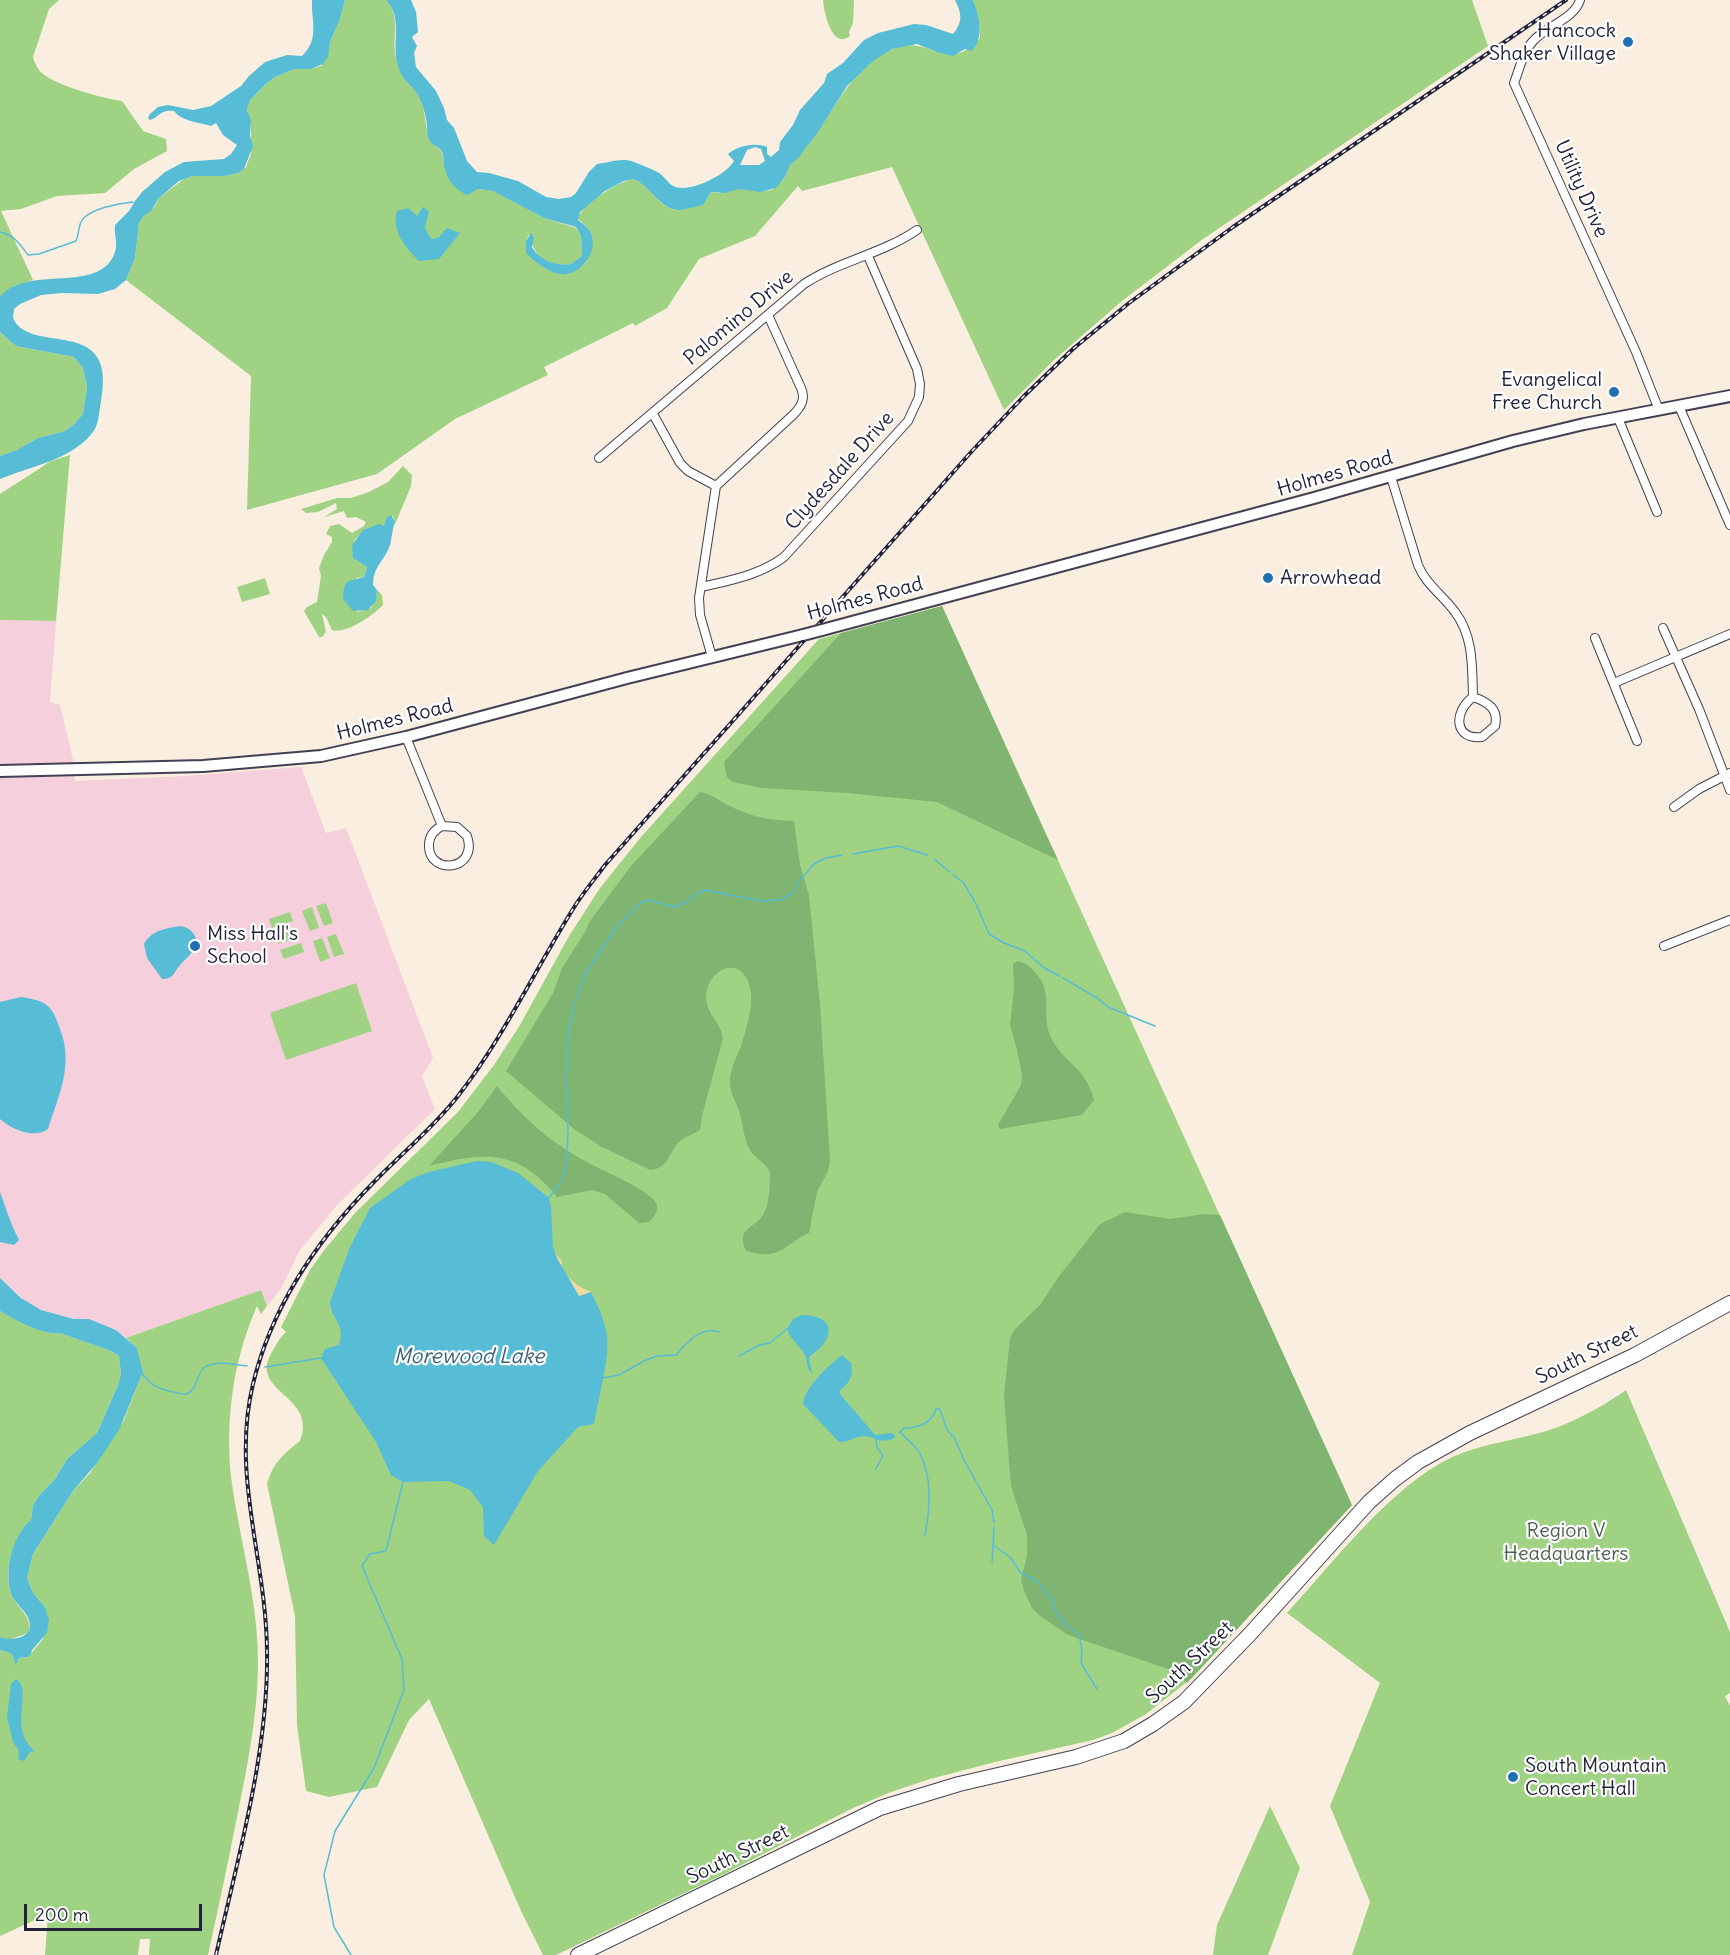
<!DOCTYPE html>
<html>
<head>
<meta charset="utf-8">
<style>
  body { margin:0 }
  #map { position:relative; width:1730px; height:1955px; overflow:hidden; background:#f9eedf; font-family:Delius,sans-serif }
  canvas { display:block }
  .scale { position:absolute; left:24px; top:1904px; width:178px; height:27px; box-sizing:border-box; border:3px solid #22223b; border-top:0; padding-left:8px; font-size:18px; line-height:21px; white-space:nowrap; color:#22223b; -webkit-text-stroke:4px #fff; paint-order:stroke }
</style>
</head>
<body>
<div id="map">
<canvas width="1730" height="1955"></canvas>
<div class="scale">200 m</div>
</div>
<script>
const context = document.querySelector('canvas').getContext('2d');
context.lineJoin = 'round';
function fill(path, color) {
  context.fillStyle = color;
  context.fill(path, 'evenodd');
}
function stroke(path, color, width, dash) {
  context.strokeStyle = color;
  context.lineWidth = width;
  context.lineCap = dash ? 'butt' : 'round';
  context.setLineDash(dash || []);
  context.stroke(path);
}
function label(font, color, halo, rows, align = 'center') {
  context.font = font + ' Delius,sans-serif';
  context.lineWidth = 4.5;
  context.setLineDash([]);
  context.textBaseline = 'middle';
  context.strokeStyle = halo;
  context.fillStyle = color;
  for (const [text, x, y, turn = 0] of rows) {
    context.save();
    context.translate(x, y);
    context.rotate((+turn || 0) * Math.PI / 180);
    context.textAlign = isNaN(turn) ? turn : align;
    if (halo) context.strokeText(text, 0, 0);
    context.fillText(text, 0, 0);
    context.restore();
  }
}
const built = new Path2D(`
  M0 620 56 621 50 702 60 705 73 760 75 781 186 776 301 767 326 833 346 828 433 1058 422 1076 435 1109 338 1204 300 1250 281 1289 267 1306 261 1290 126 1338 116 1330 89 1319H74L41 1310 31 1306 0 1278Z`);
const green = new Path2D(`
  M0 0H59L49 9 33 57C34 61 36 66 39 70 51 85 102 98 122 101L143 131 166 139 167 151 134 169 105 193 57 196 21 209 1 211 33 280 14 286 0 297Z
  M345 0H386C402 18 391 37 396 58 399 72 414 84 420 98 429 119 421 138 442 151 446 177 447 181 471 193L478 189 494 191 544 218 576 228 581 236 582 256 571 264C547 267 534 257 529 234L526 241V253L568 274 585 264 593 239 588 228 577 218C584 204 618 181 634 179 650 185 658 207 676 210 680 210 685 207 690 206 703 203 704 204 711 192 723 195 730 188 741 189 752 189 761 192 772 190 776 186 782 182 785 177 787 174 788 168 790 165 793 161 797 159 800 155 807 147 813 138 819 129 840 100 857 63 893 49 933 33 944 77 980 38L979 22 973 0H1472L1488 46 1203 239 1122 301 1054 360 1004 410 892 167 802 191 798 186 755 236 699 259 667 308 635 326 633 323 544 367 548 375 455 419 377 474 247 510 251 376 126 280 135 258 139 223 143 217 155 206 158 199 185 178 192 176H225L238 173 246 167 251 154V125L247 110 250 100 266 84 275 77 294 69H311L321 66 328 54 330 42 340 19Z
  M823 0H854L853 23 849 32 850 36C832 50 824 13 823 0Z
  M0 332 16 346 74 357 83 368 87 387 83 414 73 425 65 431 38 438 17 450 0 456Z
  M70 455 56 621 0 620V494L51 461Z
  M403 466 412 475 411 486 396 522 395 524 393 516 387 521 384 526C371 524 361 531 354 541L356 560 367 567 364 577 356 578 357 612 371 608 377 594V590L382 595 383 605C372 616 347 634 332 630L326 617 322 614 326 632 322 637H319L304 611 307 607 317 602 321 576 319 568 324 555 332 542V537L326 534 330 526 339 524 352 533 364 526 366 522 356 517 347 518 344 511 324 517 337 509 336 503 318 512 306 513 301 509 337 498H351L369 492 388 482Z
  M265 578 270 594 242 602 237 587Z
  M942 606 1352 1505 1192 1678 1146 1714 1112 1733 1093 1740 995 1762 930 1779 891 1792 853 1808 722 1875 556 1955H543L521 1911 429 1699 409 1720 377 1787 329 1797 306 1791 297 1725 295 1616 267 1484C272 1464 284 1453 300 1441 301 1437 303 1432 303 1427 304 1394 250 1388 272 1352 276 1345 280 1337 286 1332L281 1327 310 1270 325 1249 356 1212 458 1112 494 1065 520 1025 569 936 600 888 641 837 819 639Z
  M326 903 333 923 324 926 316 906Z
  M312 907 319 928 310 931 302 911Z
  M290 912 293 921 272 928 269 919Z
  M295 928 298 937 278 944 275 935Z
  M336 934 344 954 334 957 327 937Z
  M322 938 330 958 320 962 313 941Z
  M301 943 304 952 284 959 280 950Z
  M356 983 372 1031 286 1060 270 1013Z
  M261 1290 267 1306 261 1314 257 1306C233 1360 224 1424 232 1484 241 1546 259 1604 258 1668 257 1719 247 1768 237 1817 228 1863 218 1909 208 1955H149L150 1939H140L138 1955H45L48 1914 0 1936V1650L12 1654 16 1664 19 1658 28 1657 43 1639 45 1607 33 1593 27 1578 33 1554 73 1491 90 1473 123 1422 143 1372 137 1348 126 1338Z
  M0 1311C14 1319 44 1336 60 1333L111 1351 119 1356 121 1374 118 1385 97 1433 67 1459 55 1479 38 1497 33 1505 31 1520C23 1526 19 1536 16 1544 8 1561 5 1579 12 1596 17 1608 35 1619 28 1633L9 1640 0 1637Z
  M1626 1390 1730 1632V1693L1725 1696 1730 1706V1955H1352L1370 1902 1330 1806 1380 1683 1287 1613C1333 1563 1391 1486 1452 1457 1486 1442 1523 1440 1558 1427 1581 1418 1605 1405 1626 1390Z
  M1270 1806 1300 1868 1268 1955H1213L1217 1925Z`);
const forest = new Path2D(`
  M942 606 1044 830 1058 860 937 802 847 793 761 788 733 782 727 777 724 762 841 633Z
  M700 792C711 794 717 799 726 804 751 817 767 820 794 821L800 865 809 895 820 1004 830 1160 828 1171 817 1192 809 1233C781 1246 782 1261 746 1251 736 1227 753 1230 763 1215 769 1207 770 1184 770 1174 769 1164 755 1159 750 1150 744 1142 743 1122 739 1111 736 1102 731 1095 730 1085 729 1071 736 1059 741 1046 747 1027 755 1003 749 984 739 953 706 971 706 997 706 1013 721 1023 723 1038L702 1116 700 1130C694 1134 685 1137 679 1142 668 1153 670 1168 650 1170L600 1146 574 1129 506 1071 553 993 562 968 585 932 590 921 631 866Z
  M1018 961C1024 962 1028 965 1033 970 1055 991 1041 1012 1050 1035 1060 1061 1086 1066 1094 1100L1082 1115 1000 1129 998 1125 1021 1085 1022 1076 1017 1050 1010 1025 1014 990 1013 964Z
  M497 1086C523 1118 549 1141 585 1161 602 1171 647 1188 656 1203 660 1210 654 1217 649 1222L639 1223 605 1194 592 1190 557 1197C517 1148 485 1152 429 1166L478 1112Z
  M1125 1212 1170 1219 1205 1214 1220 1215 1352 1505 1187 1683 1174 1671 1068 1635 1040 1616 1032 1608 1024 1591 1021 1579 1027 1556V1535L1011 1486 1009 1462 1004 1395 1010 1338 1015 1329 1040 1305 1057 1279 1100 1224Z`);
const sand = new Path2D(`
  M555 1253 562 1261C560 1275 579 1287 591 1292L572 1303 554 1256Z`);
const water = new Path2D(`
  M312 0H345L340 19 330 42 328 57 323 64 311 69H294L275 77 266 84 250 100 247 110 251 120 250 136 253 146 244 169 238 173 225 176H192L179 181 158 199 152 210 143 217 139 223 135 258 126 280 115 289 98 294 62 293 41 295 20 304 14 309 13 318C30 357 118 313 101 401 99 411 99 424 93 432 72 460 31 466 0 479V456L17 450 38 438 65 431 73 425 83 414 87 387 83 368 74 357 16 346 0 332V297C28 263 100 296 115 252 118 243 114 235 115 225L129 211 135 201 142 192 165 172 184 162 224 159 231 154 237 145 223 135 216 123 211 126C199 122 183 122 174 111 160 109 161 116 150 120L148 118 150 114 158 107 168 105 193 110 211 106 241 86 249 76 265 62 287 55 302 56C320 39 311 21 312 0Z
  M386 0H411L416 12 418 32 412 37 417 46 414 53 416 67 436 91 444 108 447 120 454 128 467 161 477 172 489 173 518 181 546 197 559 199 571 197 576 193 589 172 597 164C608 163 622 157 634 162 642 165 652 169 659 173 664 176 668 183 673 186 689 194 726 175 734 161L728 154C737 146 755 142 767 147V154L771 157 779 150 780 142 793 125 800 110 824 83 827 74 843 63 864 40 878 33 914 24 926 25 953 34C963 22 962 14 955 0H973C979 15 985 40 971 51L965 49 953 56 940 53 917 44 892 49 873 61 847 86 818 132 799 157 790 165 785 177 776 188 760 192 739 189 725 193 711 192 703 205C697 206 684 210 679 210 661 210 650 186 634 179L624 181 605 191 580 212 578 220C583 224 588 227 591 233 598 250 584 271 567 274 555 277 534 262 526 253V241L531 233 534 238 532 247C540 261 556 266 571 264L582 256 581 236 576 227 544 218 493 191 478 189 468 195C455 191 445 177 444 164 443 160 444 153 441 150 438 147 433 145 430 142 426 135 428 126 426 119 425 112 422 103 419 97 412 82 402 84 397 62 392 41 403 18 386 0ZM755 147 761 149 765 161 759 165H740L747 150Z
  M423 207 429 211 425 228 431 239 438 238 447 228 460 233 439 259 419 261C406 247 391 232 397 211L408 208 417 216Z
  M391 515 395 522C392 530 392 537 390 545 384 562 373 566 373 585L377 590 376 601 368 610 353 611 343 599C344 578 347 582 364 577L367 567 353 558 352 545 363 530 379 524 384 526 387 517Z
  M181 926C186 927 190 929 193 933 203 946 187 957 180 965 173 973 174 979 162 979L147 958 144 944C152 930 166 928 181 926Z
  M21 997C47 1001 52 1005 60 1029 74 1065 59 1094 48 1129 35 1139 12 1130 0 1119V1002Z
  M477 1161 491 1162 518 1173 549 1198 551 1207 553 1247 557 1258 579 1296 591 1292C598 1306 605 1321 607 1336 610 1357 598 1401 594 1424L578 1427 538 1471 494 1545 484 1536 483 1507 470 1490 449 1481 403 1482 391 1475 376 1442 321 1358 325 1349 339 1345C346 1323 331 1320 330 1302L350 1247 370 1208 411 1179 429 1172Z
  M0 1192C6 1208 11 1225 19 1240L14 1245 0 1242Z
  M0 1278 21 1298 41 1310 74 1319H89L116 1330 137 1348 143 1372 119 1430 97 1463 73 1491 33 1554 27 1578 33 1593 45 1607 49 1620 47 1633 32 1650 31 1654 28 1657 19 1658 16 1665 12 1654 0 1650V1637C9 1641 30 1639 30 1626 31 1616 18 1606 13 1598 2 1576 12 1535 31 1520L33 1505 38 1497 55 1479 67 1459 97 1433 118 1385 121 1374 119 1356 111 1351 60 1333C44 1336 13 1319 0 1311Z
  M802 1315C817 1315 836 1321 826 1340 822 1348 815 1352 809 1357L812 1374C806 1367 808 1362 805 1355 800 1345 790 1340 787 1329L793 1319Z
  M842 1355 851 1363C854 1377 849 1382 840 1391V1394L875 1435 892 1433 895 1436 893 1439C874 1444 877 1436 864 1436 855 1436 848 1443 839 1442L803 1404C804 1388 830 1364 842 1355Z
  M16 1679C34 1690 7 1729 35 1751L30 1752 24 1761 18 1759 19 1751 13 1742 7 1718 11 1684Z`);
const stream = new Path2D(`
  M0 232C14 235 20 244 28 255L39 254 76 241C79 235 78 228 81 222 87 209 120 203 133 202
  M853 854 898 846 927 855
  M934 859 950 872
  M953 875 963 882 975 902 989 934 1004 943 1025 951 1043 967 1059 976
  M1063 978 1097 998 1108 1007 1155 1026
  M549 1198 561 1182 566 1168 568 1133 566 1078 569 1028 574 1005 585 974 617 926 641 903 649 900 674 907 686 902 696 894 705 890 761 901 781 900 794 892 799 881 814 864 826 858 842 855
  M739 1356 759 1345 770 1343 787 1329
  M265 1367 321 1358
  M142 1373C151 1387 162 1390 178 1393 181 1394 183 1395 187 1394 198 1389 196 1373 205 1367 218 1360 234 1365 247 1366
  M602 1378 619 1375 646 1360 657 1356 676 1355C686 1343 702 1325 719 1332
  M900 1432C906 1439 914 1444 919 1452 933 1477 930 1508 925 1535
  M899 1433 904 1428C918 1428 931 1424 936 1409H940L947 1430 954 1437 964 1460 992 1510 994 1523
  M875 1470 883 1456 877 1447 876 1439
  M993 1545 1011 1558 1020 1572 1038 1582 1053 1601 1055 1610 1064 1623 1079 1635 1082 1650 1081 1663 1097 1689
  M992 1562 994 1527
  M351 1955 334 1927 324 1875 335 1831 374 1768 404 1690 402 1659 362 1566 370 1554 386 1551 403 1482`);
const street = new Path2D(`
  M1580 0C1575 18 1547 26 1534 40 1523 51 1520 68 1514 83L1636 352 1659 410
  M1679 406 1730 525
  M653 414 680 463 688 471 716 486 699 598 700 615 712 657
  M1618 418 1657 512
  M599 458 804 284C839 261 882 254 917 230
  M1391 477 1418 565C1426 585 1443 595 1455 612 1474 637 1472 668 1473 697 1488 702 1499 709 1495 726L1482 737C1454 740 1453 712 1473 697
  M716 486 793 415C801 407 806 399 801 388L768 315
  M702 587C731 580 760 575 784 557L908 421 919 397 920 384 917 369 868 256
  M1663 628 1699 709 1730 790
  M1595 638 1637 741
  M1614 683 1730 634
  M406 737 442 826 457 827 467 836C479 871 428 876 429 845 429 836 434 830 442 826
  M1674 807 1699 789 1730 773
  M1664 946 1730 920`);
const secondary = new Path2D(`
  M822 630 1314 498 1513 441 1584 424 1730 396
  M0 771 203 766 321 756 406 737 627 678 803 635`);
const highway = new Path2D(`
  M578 1955 880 1808 959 1784 1076 1757 1124 1741 1153 1724 1184 1702 1250 1634 1369 1502 1395 1479 1418 1462 1470 1433 1635 1355 1730 1303`);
const rail = new Path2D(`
  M216 1955C238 1857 269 1750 267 1650 266 1559 231 1475 253 1384 272 1305 317 1240 373 1183 401 1154 433 1128 458 1096 503 1038 534 972 573 909 582 894 594 880 605 865L972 451 1024 396 1074 348 1129 303 1233 227 1566 0`);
const secondaryBridge = new Path2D(`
  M803 635 822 630`);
const markers = [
  [1628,42,6,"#1f6fb2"],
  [1614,392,6,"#1f6fb2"],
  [1268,578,6,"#1f6fb2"],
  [195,946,6,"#1f6fb2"],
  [1513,1777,6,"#1f6fb2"]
];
const poiNames = [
  ["Hancock",1616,31,"right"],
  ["Shaker Village",1616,54,"right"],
  ["Evangelical",1602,380,"right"],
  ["Free Church",1602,403,"right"],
  ["Arrowhead",1280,578],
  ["Miss Hall's",207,934],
  ["School",207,957],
  ["South Mountain",1525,1766],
  ["Concert Hall",1525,1789]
];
const streetNames = [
  ["Utility Drive",1581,189,66],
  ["Palomino Drive",739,318,-40],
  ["Clydesdale Drive",840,471,-48],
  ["Holmes Road",1335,474,-16],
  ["Holmes Road",865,599,-15],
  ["Holmes Road",395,720,-14],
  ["South Street",1587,1355,-26],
  ["South Street",1190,1663,-43],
  ["South Street",738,1855,-26]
];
const parkNames = [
  ["Region V",1566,1531],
  ["Headquarters",1566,1554]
];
const waterNames = [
  ["Morewood Lake",469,1357]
];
fill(built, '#f5cfdb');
fill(green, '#9fd383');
fill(forest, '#7fb571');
fill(sand, '#eeda9e');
fill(water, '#57bcd5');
stroke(stream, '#57bcd5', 1.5);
stroke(street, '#424154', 10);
stroke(secondary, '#424154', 14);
stroke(highway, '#424154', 16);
stroke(street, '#fff', 8);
stroke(secondary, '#fff', 10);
stroke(highway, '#fff', 14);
stroke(rail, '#22223b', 4);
stroke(rail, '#fff', 1.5, [4.5]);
stroke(secondaryBridge, '#424154', 14, []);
stroke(secondaryBridge, '#fff', 10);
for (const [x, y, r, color] of markers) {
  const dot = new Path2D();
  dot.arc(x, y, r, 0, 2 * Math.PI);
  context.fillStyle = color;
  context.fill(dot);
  stroke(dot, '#fff', 2);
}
label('20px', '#22223b', '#fff', poiNames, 'left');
label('20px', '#22223b', '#fff', streetNames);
label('20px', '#4e6054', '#fff', parkNames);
label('italic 21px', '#376079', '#fff', waterNames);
</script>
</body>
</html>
